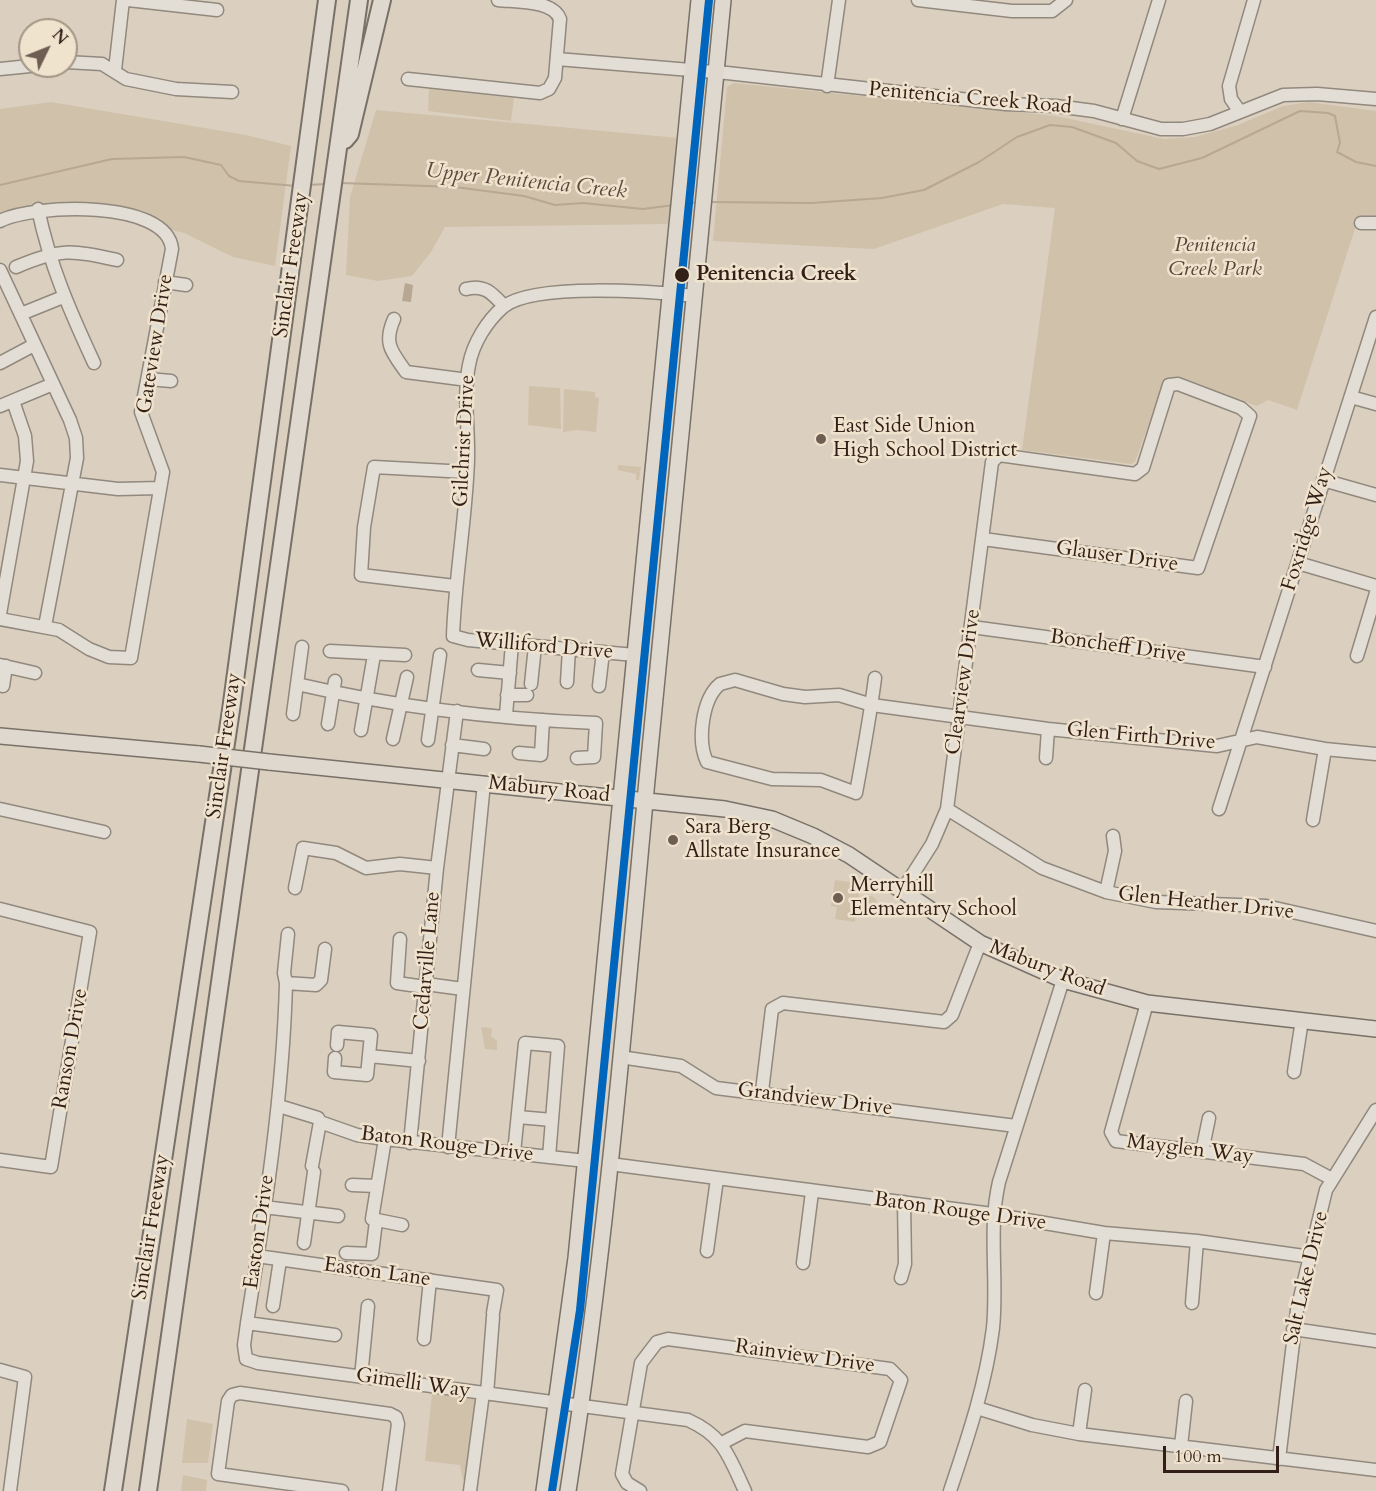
<!DOCTYPE html>
<html>
<head>
<meta charset="utf-8">
<style>
  body { margin:0 }
  #map { position:relative; width:1376px; height:1491px; overflow:hidden; background:#dbd0bf; font-family:Cardo,serif }
  canvas { display:block }
  .north { position:absolute; left:18px; top:18px; width:60px; height:60px; box-sizing:border-box; background:#efe3ce; border:2px solid #a39585; border-radius:50%; rotate:47deg; font-size:16px; font-weight:700; line-height:24px; text-align:center; color:#321f17 }
  .north::after { content:''; display:block; margin:auto; width:21px; height:27px; background:#6d5d52; clip-path:polygon(50% 0,100% 100%,50% 72%,0 100%) }
  .scale { position:absolute; left:1163px; top:1446px; width:116px; height:27px; box-sizing:border-box; border:3px solid #321f17; border-top:0; padding-left:8px; font-size:18px; line-height:21px; white-space:nowrap; color:#321f17; -webkit-text-stroke:4px #efe3ce; paint-order:stroke }
</style>
</head>
<body>
<div id="map">
<canvas width="1376" height="1491"></canvas>
<div class="north">N</div>
<div class="scale">100 m</div>
</div>
<script>
const context = document.querySelector('canvas').getContext('2d');
context.lineJoin = 'round';
function fill(path, color) {
  context.fillStyle = color;
  context.fill(path, 'evenodd');
}
function stroke(path, color, width, dash) {
  context.strokeStyle = color;
  context.lineWidth = width;
  context.lineCap = dash ? 'butt' : 'round';
  context.setLineDash(dash || []);
  context.stroke(path);
}
function label(font, color, halo, rows, align = 'center') {
  context.font = font + ' Cardo,serif';
  context.lineWidth = 5;
  context.setLineDash([]);
  context.textBaseline = 'middle';
  context.strokeStyle = halo;
  context.fillStyle = color;
  for (const [text, x, y, turn = 0] of rows) {
    context.save();
    context.translate(x, y);
    context.rotate((+turn || 0) * Math.PI / 180);
    context.textAlign = isNaN(turn) ? turn : align;
    if (halo) context.strokeText(text, 0, 0);
    context.fillText(text, 0, 0);
    context.restore();
  }
}
const green = new Path2D(`
  M734 83 1056 116 1164 139 1195 137 1238 125 1283 106 1309 102 1376 111V217L1359 216 1297 410 1268 400 1257 406 1181 377H1172L1163 385 1135 462 1131 464 1022 450 1055 208 1003 204 874 249 713 241 727 87Z
  M429 89 514 98 511 121 428 111Z
  M51 102 246 135 291 146 275 266 233 257 184 233 172 230 133 210 78 203 0 215V109Z
  M376 110 679 138 668 224 445 227 431 252 412 276 378 281 346 275 350 197Z
  M529 386 560 388 561 429 528 425Z
  M564 389 595 392V397L599 398 596 432 577 430 563 432Z
  M618 465 641 467 639 480H636V474L618 470Z
  M835 880 850 882 860 889 855 922 835 919 837 907 831 906Z
  M863 903a7 7 0 1 1 14 0a7 7 0 1 1-14 0Z
  M481 1027 492 1028 491 1036 497 1041V1050L485 1049Z
  M432 1394 480 1400 474 1410 465 1475 468 1481 463 1480 460 1465 425 1461Z
  M187 1419 213 1424 208 1463H182Z
  M183 1475 207 1480 206 1491H181Z`);
const water = new Path2D(`
  M405 283 413 285 411 302 402 301Z`);
const stream = new Path2D(`
  M341 183 455 187 524 196 555 205 583 203 643 209 674 205
  M0 185 112 159 184 157 221 165 229 176 239 181 296 186
  M308 185 326 184
  M710 202 812 203 882 198 924 190 979 162 1017 137 1050 125 1072 127 1116 143 1137 161 1159 169 1202 158 1300 111 1328 113 1335 116 1340 143 1337 152 1356 162 1376 166
  M686 204 698 202`);
const minor = new Path2D(`
  M128 0 217 10
  M918 0 1012 11H1052L1066 0
  M557 59 727 73 1006 104 1056 106 1094 111 1161 129H1183L1210 124 1283 95 1317 94 1376 99
  M66 62 102 64 126 79 176 89 232 92
  M0 69 30 66
  M115 70 123 0
  M408 79 540 93 549 89 555 78 560 19C553 0 516 2 498 0
  M827 86 839 0
  M1240 112 1231 99 1229 86 1254 0
  M1122 119 1159 0
  M38 209C50 266 70 311 94 363
  M0 221C33 204 167 199 172 249L141 412 163 472 131 658 109 657 89 649 59 630 0 619
  M1361 223H1376
  M16 267C61 248 70 250 117 260
  M0 270 70 420 76 438 77 458 45 626
  M165 282 186 285
  M466 289C484 284 492 293 504 306
  M21 314 63 297
  M394 319C383 344 392 352 406 372L468 380
  M0 363 34 345
  M148 379 171 381
  M1351 397 1376 404
  M0 406 53 384
  M0 475 118 489 160 488
  M1323 480 1376 495
  M1298 563 1376 586
  M455 586 361 575 364 527 374 467 467 472
  M0 614 27 461 25 436 13 401
  M972 627 1265 667
  M330 651 405 655
  M635 655 468 640 453 636C455 577 466 519 468 460 469 429 463 395 469 365 473 343 487 321 503 307 534 282 655 292 695 296
  M1357 656 1376 593
  M0 665 35 673
  M478 670 510 673
  M875 678C870 717 863 755 856 793L821 780 772 779 707 762C697 741 702 699 720 684L735 680 783 694 805 697 839 695 872 705 1048 729 1217 746 1257 737 1325 749 1376 754
  M567 682 569 649
  M297 684C395 707 496 719 596 723L594 757 577 758
  M531 684 535 646
  M3 686 6 666
  M599 686 603 652
  M507 695H527
  M293 714 302 647
  M506 715 512 644
  M328 724 335 681
  M361 730 374 655
  M393 739 407 677
  M428 740 440 655
  M452 745 484 749
  M519 753 541 755 543 720
  M1046 758 1048 729
  M0 809 104 832
  M947 809 1042 868 1106 892 1156 902 1266 906 1376 931
  M1219 809 1376 317
  M1313 820 1325 749
  M295 888 303 848 336 853 366 868 400 864 437 868
  M902 891 932 844 947 809 992 462 999 455 1135 474 1143 468 1169 385 1178 384 1241 408 1250 416 1198 568 983 539
  M1106 892 1115 851 1113 836
  M0 909 90 932 51 1167 0 1160
  M400 939 397 983 425 987
  M325 949 321 980 316 985 286 983C283 1097 265 1210 247 1323L244 1345 246 1359 258 1363 688 1420C724 1436 729 1457 745 1491
  M286 983 284 973 288 934
  M426 984 463 989
  M1147 1003 1111 1132 1116 1141 1304 1164 1332 1179
  M369 1056 419 1061
  M620 1057 681 1066 716 1088 1016 1126
  M335 1058 334 1072 367 1075 371 1035 338 1032 337 1045
  M1294 1072 1302 1020
  M762 1091 772 1009 783 1003 944 1022 952 1015 980 943
  M279 1106 318 1118 320 1122 357 1135 385 1139 586 1161
  M518 1117 552 1120
  M385 1139 372 1219 402 1225
  M410 1143 437 868 457 711
  M448 1147 484 783
  M1202 1152 1209 1118
  M514 1153 525 1043 558 1046 549 1157
  M610 1164 985 1213 1104 1233 1197 1241 1311 1257
  M312 1166 320 1122
  M352 1185 377 1186
  M264 1207 338 1216
  M304 1243 314 1172
  M707 1251 717 1179
  M346 1253 372 1254 376 1221
  M257 1256 497 1290 493 1313
  M803 1263 812 1192
  M901 1278 905 1264 904 1202
  M1096 1293 1104 1233
  M1192 1303 1197 1241
  M273 1306 280 1260
  M247 1323 335 1335
  M1293 1329 1376 1341
  M424 1339 430 1280
  M0 1370 25 1377 10 1491
  M361 1377 368 1306
  M487 1394 493 1317
  M977 1408 1032 1425 1079 1434 1376 1470
  M1079 1434 1085 1390
  M1181 1446 1186 1401
  M1279 1459 1297 1310 1326 1190 1376 1110
  M342 1491 218 1474 228 1401 232 1395 240 1393 390 1414 396 1417 398 1424 389 1491
  M470 1491 483 1393
  M640 1491 627 1483 622 1474 641 1363 657 1342 668 1339 890 1369 901 1380 880 1442 868 1447 745 1431 722 1443
  M950 1491C968 1437 986 1384 993 1328 998 1279 988 1229 999 1182L1063 980`);
const major = new Path2D(`
  M0 736 199 754
  M269 762 725 809 772 819 813 836 849 855 980 943 1063 980 1147 1003 1376 1029
  M544 1491 576 1258 699 0
  M568 1491C605 1255 625 1017 647 780 671 520 700 260 723 0`);
const highway = new Path2D(`
  M345 140 350 134 382 0
  M113 1491 231 710 327 0
  M148 1491 359 0`);
const majorBridge = new Path2D(`
  M199 754 269 762`);
const rail1 = new Path2D(`
  M552 1491 580 1310 709 0`);
const markers = [
  [682,275,8,"#321f17"],
  [821,439,6,"#6d5d52"],
  [673,840,6,"#6d5d52"],
  [838,898,6,"#6d5d52"]
];
const streetNames = [
  ["Penitencia Creek Road",970,99,5],
  ["Sinclair Freeway",292,265,-82],
  ["Gateview Drive",156,344,-81],
  ["Gilchrist Drive",465,441,-87],
  ["Foxridge Way",1308,529,-73],
  ["Glauser Drive",1117,557,8],
  ["Williford Drive",544,647,5],
  ["Boncheff Drive",1118,647,8],
  ["Clearview Drive",964,682,-82],
  ["Glen Firth Drive",1141,737,5],
  ["Sinclair Freeway",225,746,-82],
  ["Mabury Road",549,790,6],
  ["Glen Heather Drive",1206,904,6],
  ["Cedarville Lane",428,961,-85],
  ["Mabury Road",1047,969,21],
  ["Ranson Drive",71,1049,-80],
  ["Grandview Drive",815,1100,7],
  ["Baton Rouge Drive",447,1145,7],
  ["Mayglen Way",1190,1150,7],
  ["Baton Rouge Drive",960,1212,8],
  ["Sinclair Freeway",152,1227,-81],
  ["Easton Drive",260,1232,-82],
  ["Easton Lane",377,1273,8],
  ["Salt Lake Drive",1307,1278,-77],
  ["Rainview Drive",805,1357,8],
  ["Gimelli Way",413,1384,8]
];
const parkNames = [
  ["Penitencia",1215,246],
  ["Creek Park",1215,270]
];
const stopNames = [
  ["Penitencia Creek",696,275]
];
const poiNames = [
  ["East Side Union",833,427],
  ["High School District",833,451],
  ["Sara Berg",685,828],
  ["Allstate Insurance",685,852],
  ["Merryhill",850,886],
  ["Elementary School",850,910]
];
const waterNames = [
  ["Upper Penitencia Creek",526,182,6]
];
fill(green, '#d0c1aa');
fill(water, '#b8a792');
stroke(stream, '#b8a792', 2);
stroke(minor, '#91887e', 15);
stroke(major, '#797168', 18);
stroke(highway, '#797168', 20);
stroke(minor, '#e3ded5', 12);
stroke(major, '#ded8ce', 15);
stroke(highway, '#ded8ce', 16);
stroke(majorBridge, '#797168', 18, []);
stroke(majorBridge, '#ded8ce', 15);
stroke(rail1, '#0065bd', 8);
for (const [x, y, r, color] of markers) {
  const dot = new Path2D();
  dot.arc(x, y, r, 0, 2 * Math.PI);
  context.fillStyle = color;
  context.fill(dot);
  stroke(dot, '#efe3ce', 2);
}
label('21px', '#321f17', '#efe3ce', streetNames);
label('italic 21px', '#574438', '#efe3ce', parkNames);
label('bold 21px', '#321f17', '#efe3ce', stopNames, 'left');
label('21px', '#321f17', '#efe3ce', poiNames, 'left');
label('italic 22px', '#5c493b', '#efe3ce', waterNames);
</script>
</body>
</html>
